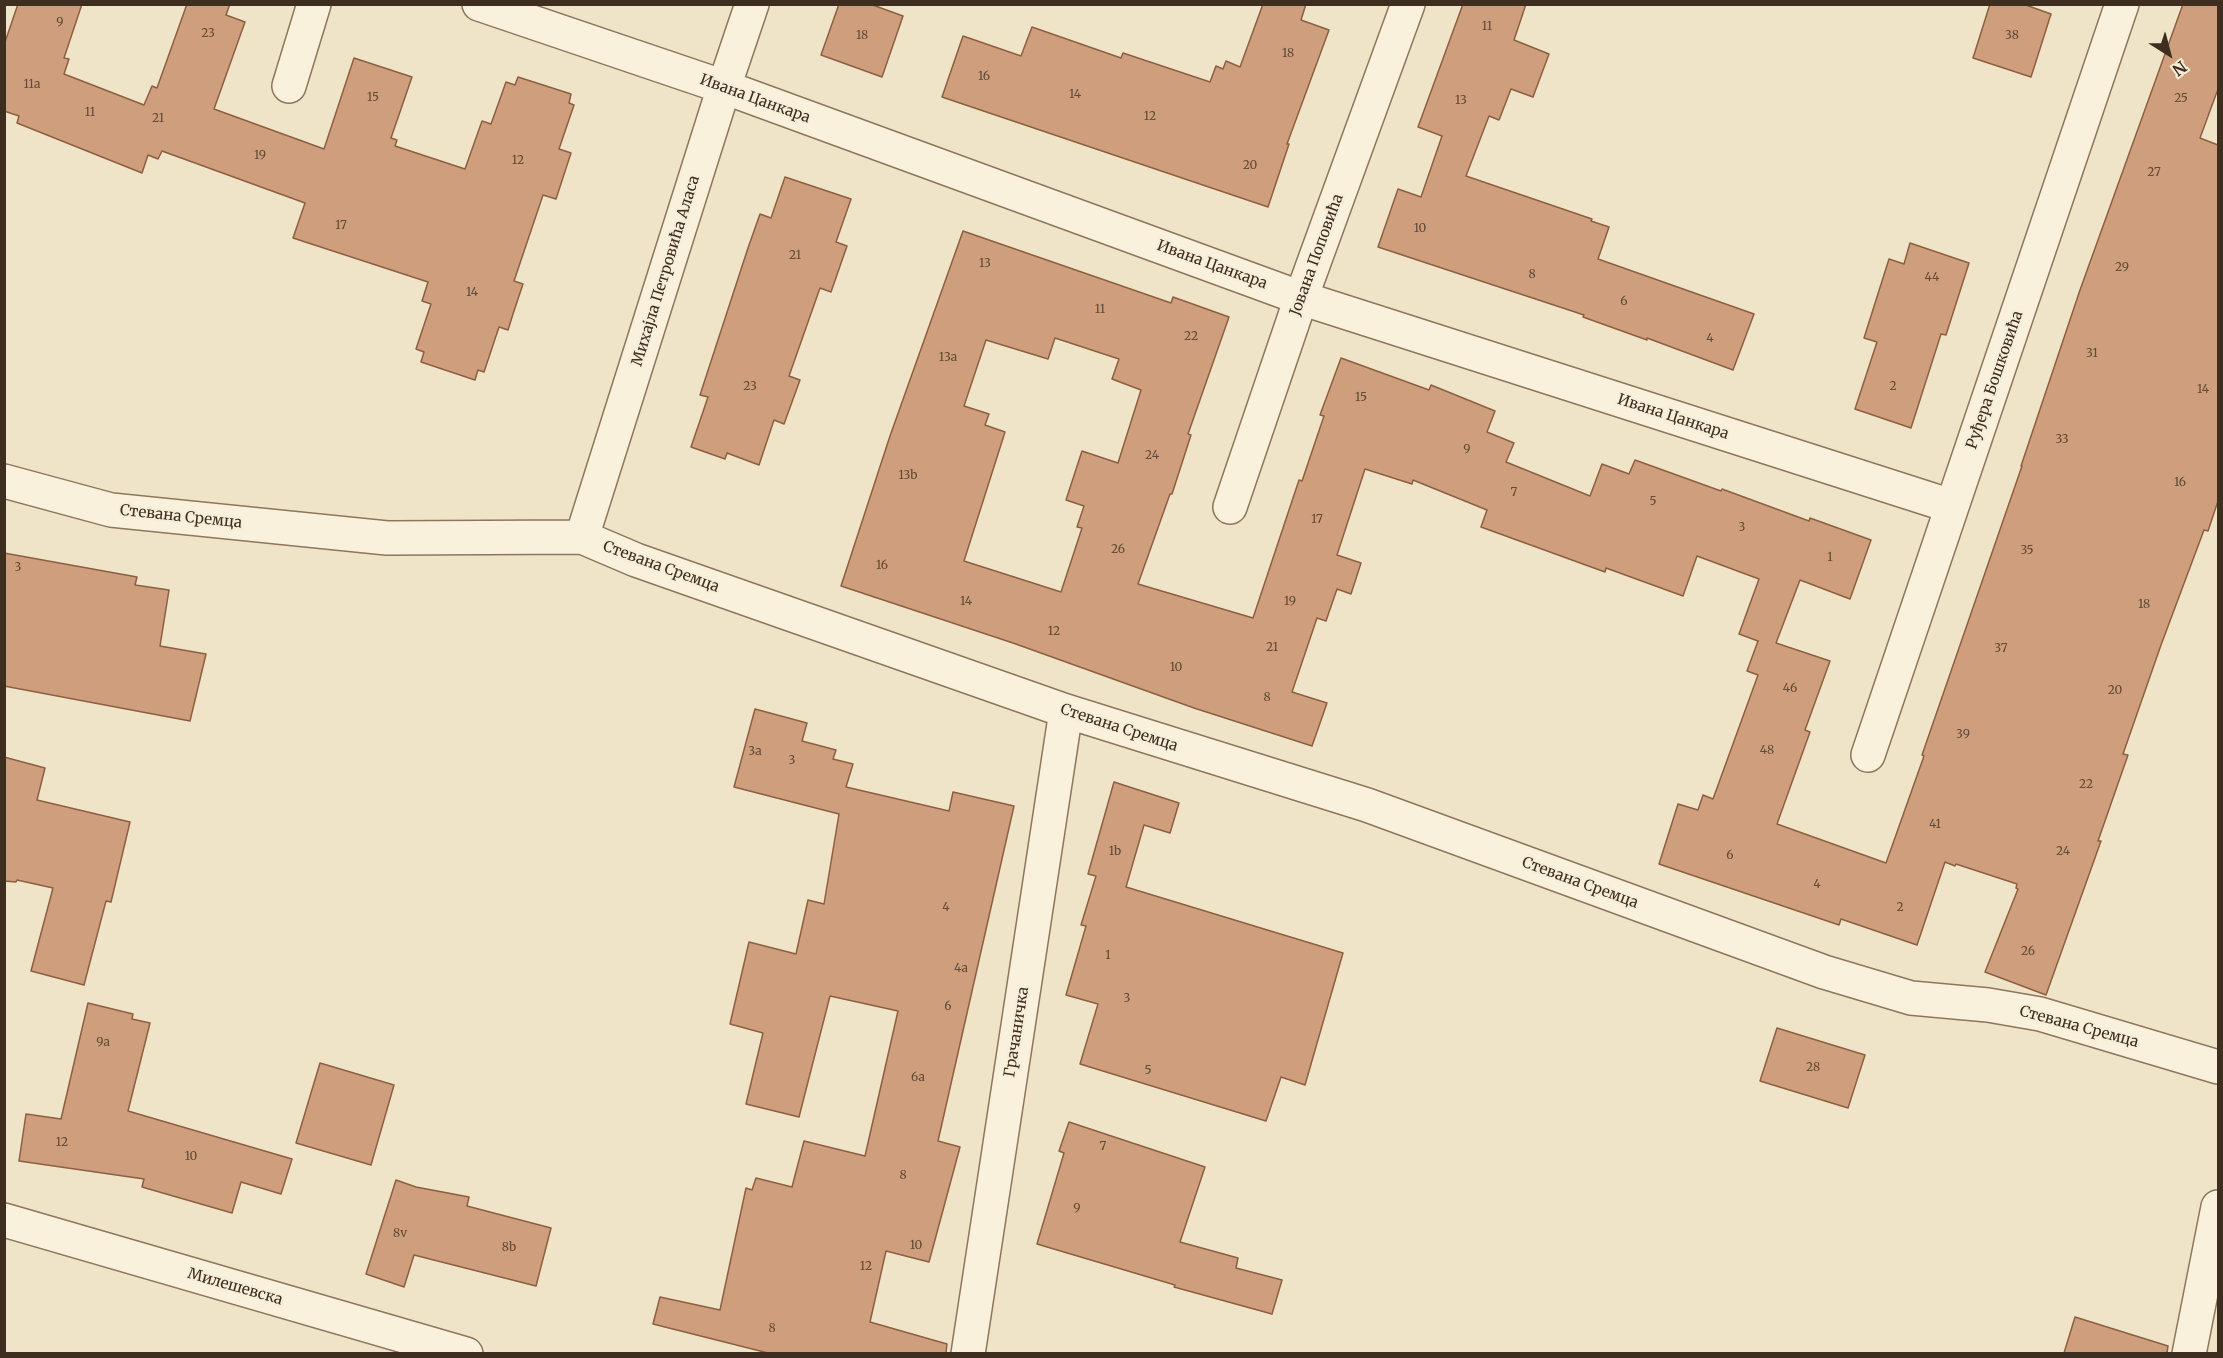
<!DOCTYPE html>
<html>
<head>
<meta charset="utf-8">
<style>
  body { margin:0 }
  #map { position:relative; width:2223px; height:1358px; overflow:hidden; background:#f0e4c8; font-family:Merriweather,serif }
  canvas { display:block }
  .frame { position:absolute; inset:0; border:6px solid #3d2e20; pointer-events:none }
  .north { position:absolute; left:2139px; top:24px; width:60px; height:60px; -webkit-text-stroke:4px #f7eed8; paint-order:stroke; rotate:144deg; font-size:16px; font-weight:700; line-height:24px; text-align:center; color:#3d2e20 }
  .north::after { content:''; display:block; margin:auto; width:21px; height:27px; background:#3d2e20; clip-path:polygon(50% 0,100% 100%,50% 72%,0 100%) }
</style>
</head>
<body>
<div id="map">
<canvas width="2223" height="1358"></canvas>
<div class="frame"></div>
<div class="north">N</div>
</div>
<script>
const context = document.querySelector('canvas').getContext('2d');
context.lineJoin = 'round';
function fill(path, color) {
  context.fillStyle = color;
  context.fill(path, 'evenodd');
}
function stroke(path, color, width, dash) {
  context.strokeStyle = color;
  context.lineWidth = width;
  context.lineCap = dash ? 'butt' : 'round';
  context.setLineDash(dash || []);
  context.stroke(path);
}
function label(font, color, halo, rows, align = 'center') {
  context.font = font + ' Merriweather,serif';
  context.lineWidth = 4.5;
  context.setLineDash([]);
  context.textBaseline = 'middle';
  context.strokeStyle = halo;
  context.fillStyle = color;
  for (const [text, x, y, turn = 0] of rows) {
    context.save();
    context.translate(x, y);
    context.rotate((+turn || 0) * Math.PI / 180);
    context.textAlign = isNaN(turn) ? turn : align;
    if (halo) context.strokeText(text, 0, 0);
    context.fillText(text, 0, 0);
    context.restore();
  }
}
const building = new Path2D(`
  M18 4H82L64 58 69 59 64 74 144 105 152 86 157 88 187 4H230L226 15 245 22 214 109 324 149 354 58 412 77 391 138 397 140 395 146 465 169 482 121 491 124 506 82 515 85 518 77 571 94 569 103 574 105 559 149 571 153 556 199 543 195 514 281 523 284 513 314 508 330 499 327 484 372 478 370 475 380 421 362 424 352 416 349 431 304 422 301 428 282 293 238 305 203 162 151 158 159 148 155 142 173 17 123 19 116 4 111V45Z
  M839 4H870L903 16 882 77 821 55Z
  M1263 4H1306L1301 20 1329 30 1287 144H1289L1268 207 942 97 963 36 1021 56 1032 27 1121 58 1123 53 1210 82 1216 66 1223 69 1226 61 1240 67Z
  M1463 4H1526L1514 40 1549 54 1533 97 1511 89 1499 120 1489 116 1466 176 1592 219 1591 221 1609 227 1598 259 1754 314 1733 370 1647 338V340L1583 317 1584 315 1378 247 1398 189 1421 197 1442 136 1418 127Z
  M1990 4H2023L2051 14 2031 77 1973 58Z
  M2183 4H2218V89L2200 138 2218 145V501L2208 531 2204 530 2161 645 2123 754 2128 755 2098 841H2101L2046 995 1985 972 2018 889 2016 888 2017 884 1956 864 1955 866 1945 862 1917 945 1841 919 1839 925 1659 864 1678 804 1698 810 1703 795 1713 799 1758 675 1747 671 1758 641 1739 634 1759 579 1697 556 1683 596 1606 568 1605 572 1481 527 1487 510 1413 480 1412 484 1365 469 1337 555 1361 563 1351 594 1337 589 1326 621 1317 618 1292 692 1327 703 1312 746 1194 708 1013 643 841 586 890 436 963 231 1171 303 1173 297 1229 317 1188 434 1191 435 1172 494H1170L1138 584 1253 618 1299 480 1302 481 1324 416 1320 415 1341 358 1429 390 1431 385 1495 411 1487 432 1514 443 1506 462 1590 496 1602 464 1629 474 1635 460 1721 491 1722 489 1809 521 1810 518 1871 540 1850 599 1800 580 1776 643 1830 661 1805 730 1810 732 1777 824 1886 863 1924 756 1922 755 2022 466H2021L2080 290ZM1055 338 1119 359 1112 379 1141 390 1118 463 1082 451 1066 500 1084 506 1077 527 1082 528 1061 592 964 561 1005 432 985 425 989 414 964 406 986 340 1048 359Z
  M785 177 851 199 836 242 847 246 831 292 820 288 789 376 800 380 784 424 774 420 759 465 727 453 725 459 691 447 708 397 700 395 748 248 760 214 771 218Z
  M1910 243 1969 263 1946 335 1941 334 1911 428 1855 409 1877 342 1864 338 1889 259 1904 264Z
  M4 553 137 577 135 585 169 590 160 646 206 654 190 721 4 686Z
  M755 709 807 723 802 741 836 750 833 759 853 764 846 787 949 811 953 792 1014 806 938 1141 960 1147 929 1262 886 1251 870 1322 947 1344 946 1353H768L653 1324 660 1297 720 1310 746 1188 752 1190 756 1178 792 1187 804 1141 865 1156 898 1011 830 996 799 1117 746 1104 763 1033 730 1024 749 942 796 954 808 900 824 904 839 814 734 787Z
  M4 757 45 768 37 800 130 822 111 902 106 901 84 985 31 971 53 888 17 880 16 882 4 881Z
  M1114 782 1179 803 1170 833 1144 825 1126 887 1343 953 1305 1085 1281 1077 1266 1121 1080 1064 1098 1004 1066 995 1086 926 1081 925 1096 876 1088 874Z
  M88 1003 133 1014 132 1019 150 1023 128 1111 292 1159 281 1194 241 1182 232 1213 142 1187 144 1179 19 1161 26 1114 61 1119Z
  M1777 1028 1865 1055 1848 1108 1760 1081Z
  M320 1063 394 1085 371 1165 296 1143Z
  M1069 1122 1205 1167 1180 1242 1238 1258 1236 1268 1282 1280 1272 1314 1174 1287 1175 1285 1037 1244 1064 1153 1059 1151Z
  M396 1180 416 1187 469 1197 467 1206 551 1228 536 1286 414 1255 404 1287 366 1274Z
  M2075 1317 2168 1346 2167 1353H2064Z`);
const minor = new Path2D(`
  M479 4 724 87 1301 298 1951 506
  M289 86 314 4
  M4 481 111 510 387 538 582 537 636 560 1066 711 1367 805 1824 972 1911 998 1988 1005 2040 1014 2218 1067
  M1230 507 1301 298 1408 4
  M582 537 724 87 752 4
  M1868 755 2122 4
  M4 1220 466 1354
  M968 1354 1066 711
  M2189 1354 2218 1207`);
const numberNames = [
  ["9",60,23],
  ["11",1487,27],
  ["23",208,34],
  ["18",862,36],
  ["38",2012,36],
  ["18",1288,54],
  ["16",984,77],
  ["11a",32,85],
  ["14",1075,95],
  ["15",373,98],
  ["25",2181,99],
  ["13",1461,101],
  ["11",90,113],
  ["12",1150,117],
  ["21",158,119],
  ["19",260,156],
  ["12",518,161],
  ["20",1250,166],
  ["27",2154,173],
  ["17",341,226],
  ["10",1420,229],
  ["21",795,256],
  ["13",985,264],
  ["29",2122,268],
  ["8",1532,275],
  ["44",1932,278],
  ["14",472,293],
  ["6",1624,302],
  ["11",1100,310],
  ["22",1191,337],
  ["4",1710,339],
  ["31",2092,354],
  ["13a",948,358],
  ["23",750,387],
  ["2",1893,387],
  ["14",2203,390],
  ["15",1361,398],
  ["33",2062,440],
  ["9",1467,450],
  ["24",1152,456],
  ["13b",908,476],
  ["16",2180,483],
  ["7",1514,493],
  ["5",1653,502],
  ["17",1317,520],
  ["3",1742,528],
  ["26",1118,550],
  ["35",2027,551],
  ["1",1830,558],
  ["16",882,566],
  ["3",18,568],
  ["14",966,602],
  ["19",1290,602],
  ["18",2144,605],
  ["12",1054,632],
  ["21",1272,648],
  ["37",2001,649],
  ["10",1176,668],
  ["46",1790,689],
  ["20",2115,691],
  ["8",1267,698],
  ["39",1963,735],
  ["48",1767,751],
  ["3a",755,752],
  ["3",792,761],
  ["22",2086,785],
  ["41",1935,825],
  ["1b",1115,852],
  ["24",2063,852],
  ["6",1730,856],
  ["4",1817,885],
  ["4",946,908],
  ["2",1900,908],
  ["26",2028,952],
  ["1",1108,956],
  ["4a",961,969],
  ["3",1127,999],
  ["6",948,1007],
  ["9a",103,1043],
  ["28",1813,1068],
  ["5",1148,1071],
  ["6a",918,1078],
  ["12",62,1143],
  ["7",1103,1147],
  ["10",191,1157],
  ["8",903,1176],
  ["9",1077,1209],
  ["8v",400,1234],
  ["10",916,1246],
  ["8b",509,1248],
  ["12",866,1267],
  ["8",772,1329]
];
const streetNames = [
  ["Ивана Цанкара",755,99,20],
  ["Јована Поповића",1317,255,-70],
  ["Ивана Цанкара",1212,265,20],
  ["Михајла Петровића Аласа",666,271,-73],
  ["Руђера Бошковића",1995,380,-71],
  ["Ивана Цанкара",1673,417,18],
  ["Стевана Сремца",181,517,6],
  ["Стевана Сремца",661,567,20],
  ["Стевана Сремца",1119,728,18],
  ["Стевана Сремца",1580,883,20],
  ["Стевана Сремца",2079,1027,15],
  ["Грачаничка",1017,1032,-81],
  ["Милешевска",235,1287,16]
];
fill(building, '#cf9f7d');
stroke(building, '#8d5f41', 1.5);
stroke(minor, '#8d765c', 36);
stroke(minor, '#faf1dc', 33);
label('12px', '#624a37', null, numberNames);
label('15px', '#3d2e20', '#f7eed8', streetNames);
</script>
</body>
</html>
